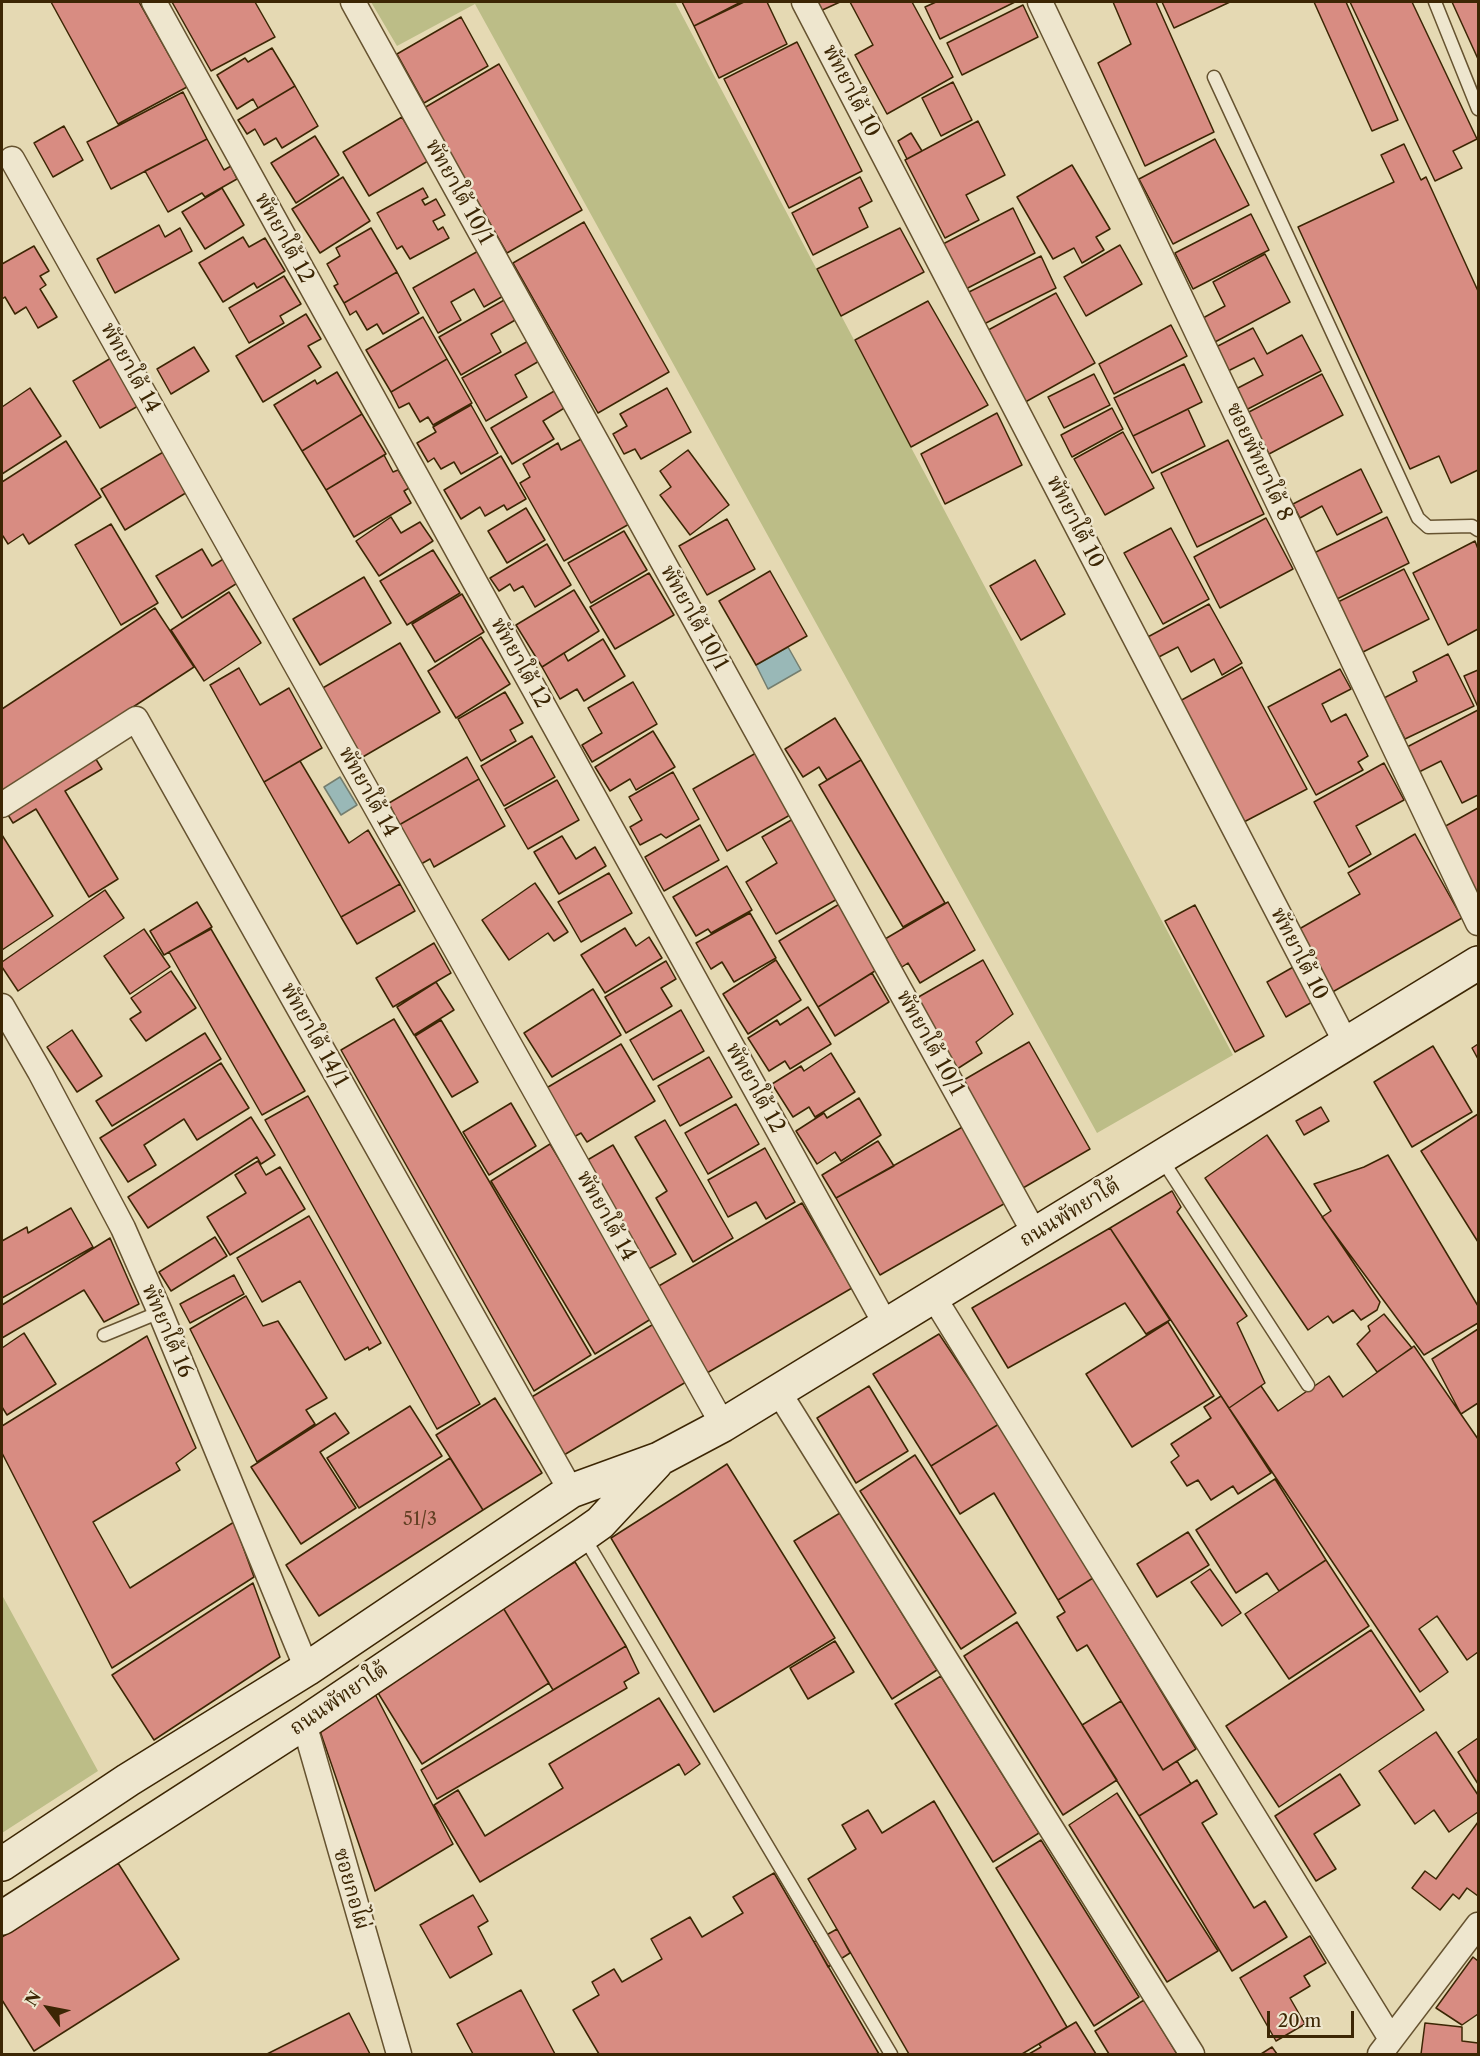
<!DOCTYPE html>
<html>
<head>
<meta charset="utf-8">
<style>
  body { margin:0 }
  #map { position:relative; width:1480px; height:2056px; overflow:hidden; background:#e5d9b3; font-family:"Libre Caslon Text",serif }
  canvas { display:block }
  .frame { position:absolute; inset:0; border:3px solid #3c2604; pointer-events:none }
  .north { position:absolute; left:18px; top:1978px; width:60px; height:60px; -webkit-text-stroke:4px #eee6ce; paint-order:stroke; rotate:302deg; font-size:16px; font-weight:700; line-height:24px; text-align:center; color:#3c2604 }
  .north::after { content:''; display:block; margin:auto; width:21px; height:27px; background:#3c2604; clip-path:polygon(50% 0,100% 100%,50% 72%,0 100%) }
  .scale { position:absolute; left:1267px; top:2011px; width:87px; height:27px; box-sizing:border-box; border:3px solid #3c2604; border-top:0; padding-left:8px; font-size:18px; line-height:21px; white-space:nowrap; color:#3c2604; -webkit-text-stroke:4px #eee6ce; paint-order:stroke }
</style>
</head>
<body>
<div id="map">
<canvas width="1480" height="2056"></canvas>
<div class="frame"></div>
<div class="north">N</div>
<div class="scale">20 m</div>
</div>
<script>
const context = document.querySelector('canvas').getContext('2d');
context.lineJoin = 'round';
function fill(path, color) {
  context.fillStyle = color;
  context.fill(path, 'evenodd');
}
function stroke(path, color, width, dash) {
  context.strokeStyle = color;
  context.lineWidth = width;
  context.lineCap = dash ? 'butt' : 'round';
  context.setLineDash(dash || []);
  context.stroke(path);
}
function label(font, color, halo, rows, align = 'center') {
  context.font = font + ' "Libre Caslon Text","Noto Serif Thai",serif';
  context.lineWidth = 5;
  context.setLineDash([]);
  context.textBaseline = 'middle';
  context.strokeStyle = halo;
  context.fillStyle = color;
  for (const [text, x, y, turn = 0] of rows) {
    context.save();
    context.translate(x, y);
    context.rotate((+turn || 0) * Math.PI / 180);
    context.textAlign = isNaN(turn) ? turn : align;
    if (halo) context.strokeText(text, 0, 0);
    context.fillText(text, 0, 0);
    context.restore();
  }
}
const green = new Path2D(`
  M371 2H675L1233 1055 1097 1133 475 4 397 46Z
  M2 1595 98 1771 2 1833Z`);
const water = new Path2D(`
  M788 647 801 670 768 689 756 665Z
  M340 777 357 805 341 815 324 787Z`);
const building = new Path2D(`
  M51 2H139L187 87 118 124Z
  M172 2H255L275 37 211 71Z
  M682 2H741L694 26Z
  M744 2H767L787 44 719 78 694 26Z
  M813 2H840L818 12Z
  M850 2H912L953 77 887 114 855 55 873 45Z
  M936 2H1015L940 39 925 7Z
  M1113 2H1156L1214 132 1145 166 1098 63 1131 44Z
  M1162 2H1230L1174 28Z
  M1314 2H1346L1398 120 1372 131Z
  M1350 2H1412L1477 139 1453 151 1462 168 1435 181Z
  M1452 2H1478V59Z
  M1023 5 1038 37 962 75 947 43Z
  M461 17 488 66 424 103 397 54Z
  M797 42 862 171 789 208 724 79Z
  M272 48 295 86 258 108 253 99 237 109 217 75 245 58 248 62Z
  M499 64 582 210 507 253 424 108Z
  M953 82 972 120 941 136 922 98Z
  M295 86 318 126 282 148 276 138 264 145 255 129 247 134 238 120Z
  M183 92 207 139 111 189 87 142Z
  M402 117 428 161 369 196 343 152Z
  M978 121 1005 175 966 195 979 220 945 238 905 160Z
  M64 126 83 160 53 177 34 143Z
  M911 133 922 151 907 159 898 141Z
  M315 136 339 175 296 203 271 163Z
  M207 139 224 170 231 166 237 179 205 197 202 193 168 212 145 171Z
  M1215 139 1249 205 1173 244 1139 179Z
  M1404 144 1421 180 1426 177 1478 291V470L1451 483 1439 456 1410 469 1298 227 1394 182 1381 155Z
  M1072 165 1110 229 1096 237 1104 250 1082 263 1074 248 1053 259 1017 197Z
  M343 177 370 221 320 253 292 209Z
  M860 177 872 201 859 208 868 227 813 255 792 213Z
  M222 188 244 225 205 249 182 212Z
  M423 188 428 197 422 200 425 205 436 199 445 215 433 221 438 230 443 227 449 238 410 259 402 246 397 249 377 213Z
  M1013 208 1035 253 964 290 941 245Z
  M1251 214 1269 250 1193 289 1175 253Z
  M584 222 669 372 598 413 513 263Z
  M159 225 165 237 180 228 192 251 115 293 97 259Z
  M371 228 397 272 344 303 334 286 338 284 327 264 340 256 336 248Z
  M900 228 924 272 841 316 817 269Z
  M243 237 249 247 265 238 285 271 257 288 254 283 223 302 199 263Z
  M1120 245 1142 284 1086 316 1064 277Z
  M34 246 49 271 40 276 46 285 40 289 57 317 38 328 26 307 15 314 5 297 2 299V264Z
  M480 250 505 295 484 307 474 289 451 302 461 320 438 333 413 288Z
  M1265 254 1290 302 1215 342 1203 318 1225 306 1213 282Z
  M1041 256 1056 288 980 326 965 294Z
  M397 272 419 313 383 334 377 324 367 330 356 311 350 315 344 303Z
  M284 276 301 304 280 316 284 323 249 343 229 308Z
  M1056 293 1095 363 1020 405 981 334Z
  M506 299 517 319 491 334 501 352 461 375 439 337Z
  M928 301 988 405 911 447 855 340Z
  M306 314 321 339 308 346 321 367 263 402 236 356Z
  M423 317 447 359 391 392 366 350Z
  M1171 325 1187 356 1114 394 1099 364Z
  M1253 328 1267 354 1302 335 1321 371 1246 410 1236 389 1263 375 1254 358 1226 372 1214 348Z
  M530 340 541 360 515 375 527 397 486 421 462 378Z
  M194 347 209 371 171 394 157 369Z
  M111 358 138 406 100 428 73 381Z
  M447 359 472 403 433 425 428 417 420 422 409 403 399 408 391 392Z
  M1184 364 1202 402 1133 436 1114 398Z
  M337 372 362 414 302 451 274 405 315 380 317 384Z
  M1094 374 1110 405 1064 428 1048 397Z
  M1322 374 1343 415 1269 454 1247 413Z
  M30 388 61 436 2 474V407Z
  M667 388 691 432 641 459 635 449 624 454 613 434 627 426 620 414Z
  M556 390 566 407 543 421 554 439 512 464 491 428Z
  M471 405 498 453 461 474 454 462 441 469 434 458 428 462 417 443 436 432 433 427Z
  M1112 408 1123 429 1072 457 1061 435Z
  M1188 409 1205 446 1152 473 1133 436Z
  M997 413 1022 465 945 504 921 454Z
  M362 414 386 454 326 490 302 451Z
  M1123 432 1154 488 1105 515 1074 459Z
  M583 438 631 523 564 561 520 483 530 477 523 464 558 443 561 450Z
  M1228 440 1264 514 1197 547 1161 473Z
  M66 441 101 497 29 544 23 534 8 544 3 536 2 537V482Z
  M688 450 729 505 690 535 660 495 671 487 660 471Z
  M165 451 189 491 125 530 101 489Z
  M384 455 393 472 398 470 409 488 404 491 411 503 354 537 326 490Z
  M501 456 526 499 507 510 504 505 485 516 480 507 461 519 444 490Z
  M1361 469 1382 512 1337 535 1322 506 1300 518 1293 504Z
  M526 508 545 540 507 563 488 531Z
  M391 517 401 533 420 522 433 541 379 576 356 541Z
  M1387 517 1409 563 1337 599 1314 553Z
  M1266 518 1293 569 1220 608 1194 557Z
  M727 519 755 569 707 595 679 546Z
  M111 524 158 603 121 625 75 545Z
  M1171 528 1209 599 1163 624 1124 553Z
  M624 531 647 570 591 603 568 563Z
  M1475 541 1478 549V629L1448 645 1413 573Z
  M547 544 571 585 535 607 523 586 514 591 510 584 499 591 490 578Z
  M202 549 212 566 225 558 239 582 182 618 156 576Z
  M433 550 460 593 407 625 380 581Z
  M1035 560 1065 614 1021 640 990 586Z
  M1404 569 1429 619 1363 652 1338 602Z
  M770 571 807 636 756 665 719 601Z
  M649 573 674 615 615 649 590 607Z
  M364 577 391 623 320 665 293 619Z
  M574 590 599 631 542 667 516 625Z
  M229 592 261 643 204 681 171 630Z
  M462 594 484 632 435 662 412 624Z
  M1209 604 1242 663 1222 675 1214 659 1191 672 1178 647 1155 659 1144 639Z
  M155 608 194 667 2 793V709Z
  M481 637 510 684 456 718 428 671Z
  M603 639 625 676 584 701 577 689 560 699 542 667 564 653 568 661Z
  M400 643 440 712 361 758 321 689Z
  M1448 654 1474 706 1405 739 1384 698 1417 681 1413 672Z
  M1242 667 1307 789 1242 823 1178 702Z
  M239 668 260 705 289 688 322 748 264 782 210 685Z
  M1340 669 1351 689 1322 704 1331 722 1346 714 1368 756 1358 762 1363 770 1316 795 1268 707Z
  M1478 670V707L1464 676Z
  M633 682 657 724 592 762 582 745 602 733 588 708Z
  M505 692 523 723 510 730 516 741 481 761 458 719Z
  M1478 710V795L1462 803 1441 761 1419 772 1407 747Z
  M835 718 861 760 827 780 819 767 803 777 785 749Z
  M653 731 675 767 636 790 630 779 610 791 595 767Z
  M532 736 555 777 504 806 481 766Z
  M756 753 790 815 727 851 693 789Z
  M94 756 102 769 65 791 118 879 89 897 36 809 13 823 5 810Z
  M467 757 479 779 399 825 389 803Z
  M861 760 945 903 903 927 819 785Z
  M300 761 349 843 368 830 400 884 341 917 264 782Z
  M1384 763 1404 800 1356 826 1371 854 1349 867 1314 802Z
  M673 772 699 819 666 838 661 834 640 845 630 827 642 820 629 797Z
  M479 779 505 826 434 867 430 859 421 864 399 825Z
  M557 780 579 820 528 849 505 809Z
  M1478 808V895L1442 828Z
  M793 819 839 898 776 934 746 882 777 863 762 837Z
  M700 825 719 860 664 891 645 857Z
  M1415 834 1462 918 1329 994 1294 932 1360 894 1348 873Z
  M2 835 53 916 2 950Z
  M562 836 576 859 595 847 606 866 559 894 534 852Z
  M727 866 752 910 711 933 708 929 696 936 673 897Z
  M609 873 632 913 581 942 558 902Z
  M535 883 568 932 554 941 548 933 509 960 482 920Z
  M400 884 415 911 357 944 341 917Z
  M105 890 124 918 18 991 2 967V962Z
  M197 902 212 927 164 955 150 931Z
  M948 902 975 950 920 983 908 963 902 967 885 939Z
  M841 903 878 969 818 1007 779 941Z
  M1195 905 1264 1036 1235 1052 1165 921Z
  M750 913 776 958 734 982 722 962 711 969 696 943Z
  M625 928 636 946 649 937 662 958 605 993 581 955Z
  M144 929 170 967 130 994 104 956Z
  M211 929 305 1091 262 1115 169 952Z
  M434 943 451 973 393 1007 376 978Z
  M776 960 801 1000 748 1034 723 994Z
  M983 960 1013 1014 976 1042 982 1053 957 1069 915 999Z
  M666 961 676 979 661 988 672 1006 626 1033 605 997Z
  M1295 966 1314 1001 1286 1017 1267 982Z
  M171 971 196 1008 146 1041 130 1019 141 1012 131 998Z
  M872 973 889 1002 835 1036 818 1007Z
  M436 982 454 1010 414 1035 397 1007Z
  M593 989 621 1035 552 1077 524 1033Z
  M808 1007 831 1044 790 1069 785 1061 769 1071 748 1038 777 1020 780 1025Z
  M681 1010 704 1051 653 1080 630 1040Z
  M394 1019 591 1355 534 1391 341 1050Z
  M441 1020 478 1082 452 1097 415 1036Z
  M72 1030 102 1076 77 1092 47 1047Z
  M205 1033 221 1059 112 1126 96 1101Z
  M1029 1042 1090 1149 1023 1188 962 1081Z
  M621 1044 655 1101 587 1142 581 1133 572 1138 543 1090Z
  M1478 1044V1059L1472 1048Z
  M1433 1046 1472 1112 1412 1147 1374 1082Z
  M831 1053 855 1092 815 1117 809 1107 793 1117 772 1084 801 1066 804 1071Z
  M709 1057 732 1097 680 1126 658 1086Z
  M221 1063 249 1108 197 1140 184 1119 144 1145 156 1165 128 1182 100 1138Z
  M308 1096 480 1404 437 1429 265 1120Z
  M859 1098 881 1135 841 1161 835 1152 817 1164 796 1131 824 1113 827 1118Z
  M511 1103 536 1146 489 1175 463 1132Z
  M736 1104 759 1144 708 1174 685 1133Z
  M1321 1107 1329 1121 1304 1135 1296 1121Z
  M1478 1114V1242L1421 1151Z
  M251 1117 275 1155 261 1164 257 1157 148 1228 128 1197Z
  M665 1120 733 1238 693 1262 656 1198 667 1191 635 1137Z
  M966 1125 1009 1201 880 1275 836 1198Z
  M1267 1135 1380 1302 1377 1310 1361 1320 1353 1310 1333 1323 1328 1316 1308 1330 1205 1178Z
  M878 1141 894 1166 836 1198 822 1175Z
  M550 1144 654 1317 595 1354 491 1181Z
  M613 1145 676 1254 647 1270 584 1162Z
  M765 1148 795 1202 766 1219 756 1202 728 1217 708 1180Z
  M1388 1155 1478 1306V1323L1424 1355 1322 1217 1331 1211 1314 1184 1364 1167Z
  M258 1161 266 1175 280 1167 305 1209 230 1255 207 1217 246 1193 235 1175Z
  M1172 1191 1181 1207 1177 1212 1247 1316 1237 1323 1265 1383 1229 1408 1110 1228Z
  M802 1203 852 1288 707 1373 657 1287Z
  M71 1208 93 1247 2 1298V1241L27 1227 28 1233Z
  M309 1216 381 1343 369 1350 368 1347 345 1360 300 1281 262 1302 237 1258Z
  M1110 1228 1170 1320 1146 1334 1125 1303 1008 1368 972 1308Z
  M215 1237 227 1256 171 1291 159 1272Z
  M110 1238 139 1304 104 1322 84 1290 2 1338V1305Z
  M234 1275 244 1294 190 1323 180 1304Z
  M246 1296 263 1326 278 1321 327 1398 306 1410 315 1424 257 1462 190 1329Z
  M1384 1314 1412 1348 1377 1372 1357 1344 1370 1331 1368 1326Z
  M657 1322 691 1379 564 1455 530 1398Z
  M1168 1322 1214 1396 1132 1447 1086 1374Z
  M1478 1329V1403L1461 1414 1432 1359Z
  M24 1333 56 1384 7 1415 2 1407V1348Z
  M939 1334 999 1424 931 1466 873 1374Z
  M147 1336 196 1448 176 1463 180 1470 93 1522 130 1588 234 1522 254 1577 112 1668 2 1453V1426Z
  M1414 1346 1478 1439V1652L1467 1660 1437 1616 1419 1629 1448 1672 1420 1692 1229 1408 1261 1386 1278 1411 1329 1376 1343 1397Z
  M869 1386 908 1451 856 1483 817 1418Z
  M1221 1396 1271 1473 1238 1494 1233 1486 1211 1500 1198 1480 1187 1486 1171 1462 1179 1456 1171 1444 1211 1418 1204 1407Z
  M495 1398 542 1473 483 1510 436 1435Z
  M410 1406 442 1456 359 1508 327 1458Z
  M335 1413 349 1433 320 1452 356 1508 301 1544 251 1467Z
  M999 1424 1093 1578 1058 1600 994 1493 960 1514 931 1466Z
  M915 1455 1016 1613 961 1649 860 1491Z
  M450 1458 483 1510 319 1616 286 1565Z
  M727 1464 835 1638 714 1712 611 1538Z
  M1275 1479 1326 1560 1279 1591 1267 1573 1236 1593 1196 1530Z
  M840 1513 937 1670 892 1699 794 1541Z
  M1188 1532 1209 1565 1157 1597 1137 1564Z
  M1326 1560 1369 1626 1289 1679 1245 1614Z
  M575 1562 626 1646 553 1690 502 1606Z
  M1210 1569 1241 1613 1222 1626 1191 1582Z
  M1093 1578 1196 1749 1163 1770 1087 1645 1077 1651 1057 1617 1065 1612 1058 1600Z
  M253 1583 280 1657 154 1740 112 1675Z
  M502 1606 549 1683 422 1764 375 1688Z
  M1017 1622 1117 1780 1063 1815 964 1656Z
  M1371 1630 1424 1710 1279 1807 1226 1726Z
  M835 1641 854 1672 808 1699 790 1668Z
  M626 1646 639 1673 624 1682 627 1688 437 1799 421 1770Z
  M941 1676 1039 1833 993 1862 895 1704Z
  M374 1692 453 1844 375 1891 319 1728Z
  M659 1698 700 1764 685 1775 679 1764 480 1882 434 1805 458 1790 485 1836 563 1788 549 1764Z
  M1121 1701 1163 1770 1177 1761 1191 1784 1139 1816 1082 1725Z
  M1436 1732 1478 1795V1812L1449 1832 1434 1810 1415 1824 1379 1771Z
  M1478 1738V1784L1458 1752Z
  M1340 1774 1360 1805 1314 1834 1336 1869 1316 1881 1275 1816Z
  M1197 1780 1217 1814 1202 1823 1254 1908 1265 1901 1287 1937 1232 1971 1139 1816Z
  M1117 1793 1218 1951 1167 1982 1069 1825Z
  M934 1801 1067 2027 1022 2054H909L808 1879 856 1849 842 1825 868 1810 882 1833Z
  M1478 1822V1896L1467 1888 1459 1899 1453 1894 1440 1910 1412 1888 1425 1871 1436 1879Z
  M1041 1840 1139 1997 1094 2026 996 1868Z
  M118 1863 179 1959 34 2051 2 2000V1937Z
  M774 1873 879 2054H599L573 2010 599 1995 592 1982 614 1969 622 1982 662 1959 651 1939 690 1917 702 1937 743 1913 733 1897Z
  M473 1895 488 1921 478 1927 492 1954 450 1978 420 1925Z
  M837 1929 850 1953 828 1967 814 1942Z
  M1310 1936 1326 1963 1304 1976 1310 1986 1290 1998 1305 2024 1276 2041 1240 1978Z
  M1473 1957 1478 1961V2014L1462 2025 1436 2008Z
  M521 1990 555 2054H473L457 2024Z
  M1144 2000 1177 2054H1109L1095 2031Z
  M349 2013 370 2054H267Z
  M1076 2022 1096 2054H1029L1041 2047 1039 2044Z
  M1425 2023 1462 2027V2041L1478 2043V2054H1421Z
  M1272 2047 1277 2054H1261Z`);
const lane = new Path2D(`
  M1435 2 1478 109
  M1214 77 1418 518 1428 527 1472 526 1478 530
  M1161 1158 1308 1385
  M104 1335 160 1312
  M584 1537 891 2054`);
const street = new Path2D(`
  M154 2 886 1325
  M353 2 1035 1234
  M804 2 1346 1043
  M1040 2 1478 923
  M12 159 723 1425
  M2 805 136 719 571 1491
  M2 1006 40 1072 123 1228 160 1312 307 1669
  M933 1296 1391 2039
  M778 1391 1192 2054
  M304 1723 399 2054
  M1380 2054 1478 1925`);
const secondary = new Path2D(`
  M2 1864 128 1780 307 1669 571 1491 659 1459 723 1425 1478 963
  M2 1918 304 1723 583 1535 600 1523 656 1463`);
const numberNames = [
  ["51/3",420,1520]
];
const streetNames = [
  ["พัทยาใต้ 10",851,91,63],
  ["พัทยาใต้ 10/1",459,192,61],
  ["พัทยาใต้ 12",284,238,61],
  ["พัทยาใต้ 14",130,368,61],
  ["ซอยพัทยาใต้ 8",1259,462,65],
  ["พัทยาใต้ 10",1075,522,63],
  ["พัทยาใต้ 10/1",694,618,61],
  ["พัทยาใต้ 12",520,663,61],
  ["พัทยาใต้ 14",368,792,61],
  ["พัทยาใต้ 10",1299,954,63],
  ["พัทยาใต้ 14/1",314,1035,61],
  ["พัทยาใต้ 10/1",930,1043,61],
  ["พัทยาใต้ 12",755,1088,61],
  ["ถนนพัทยาใต้",1070,1213,-31],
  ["พัทยาใต้ 14",606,1216,61],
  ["พัทยาใต้ 16",167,1331,67],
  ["ถนนพัทยาใต้",339,1699,-34],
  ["ซอยกอไผ่",351,1889,74]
];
fill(green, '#bcbd87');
fill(water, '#99b8b7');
stroke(water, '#747e6f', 1.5);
fill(building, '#d88c82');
stroke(building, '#3c2604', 1.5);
stroke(lane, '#665330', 15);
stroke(street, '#665330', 27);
stroke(secondary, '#3c2604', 36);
stroke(lane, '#eee6ce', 12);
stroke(street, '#eee6ce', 24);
stroke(secondary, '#eee6ce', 33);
label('18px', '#634024', null, numberNames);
label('21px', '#3c2604', '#eee6ce', streetNames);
</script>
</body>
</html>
